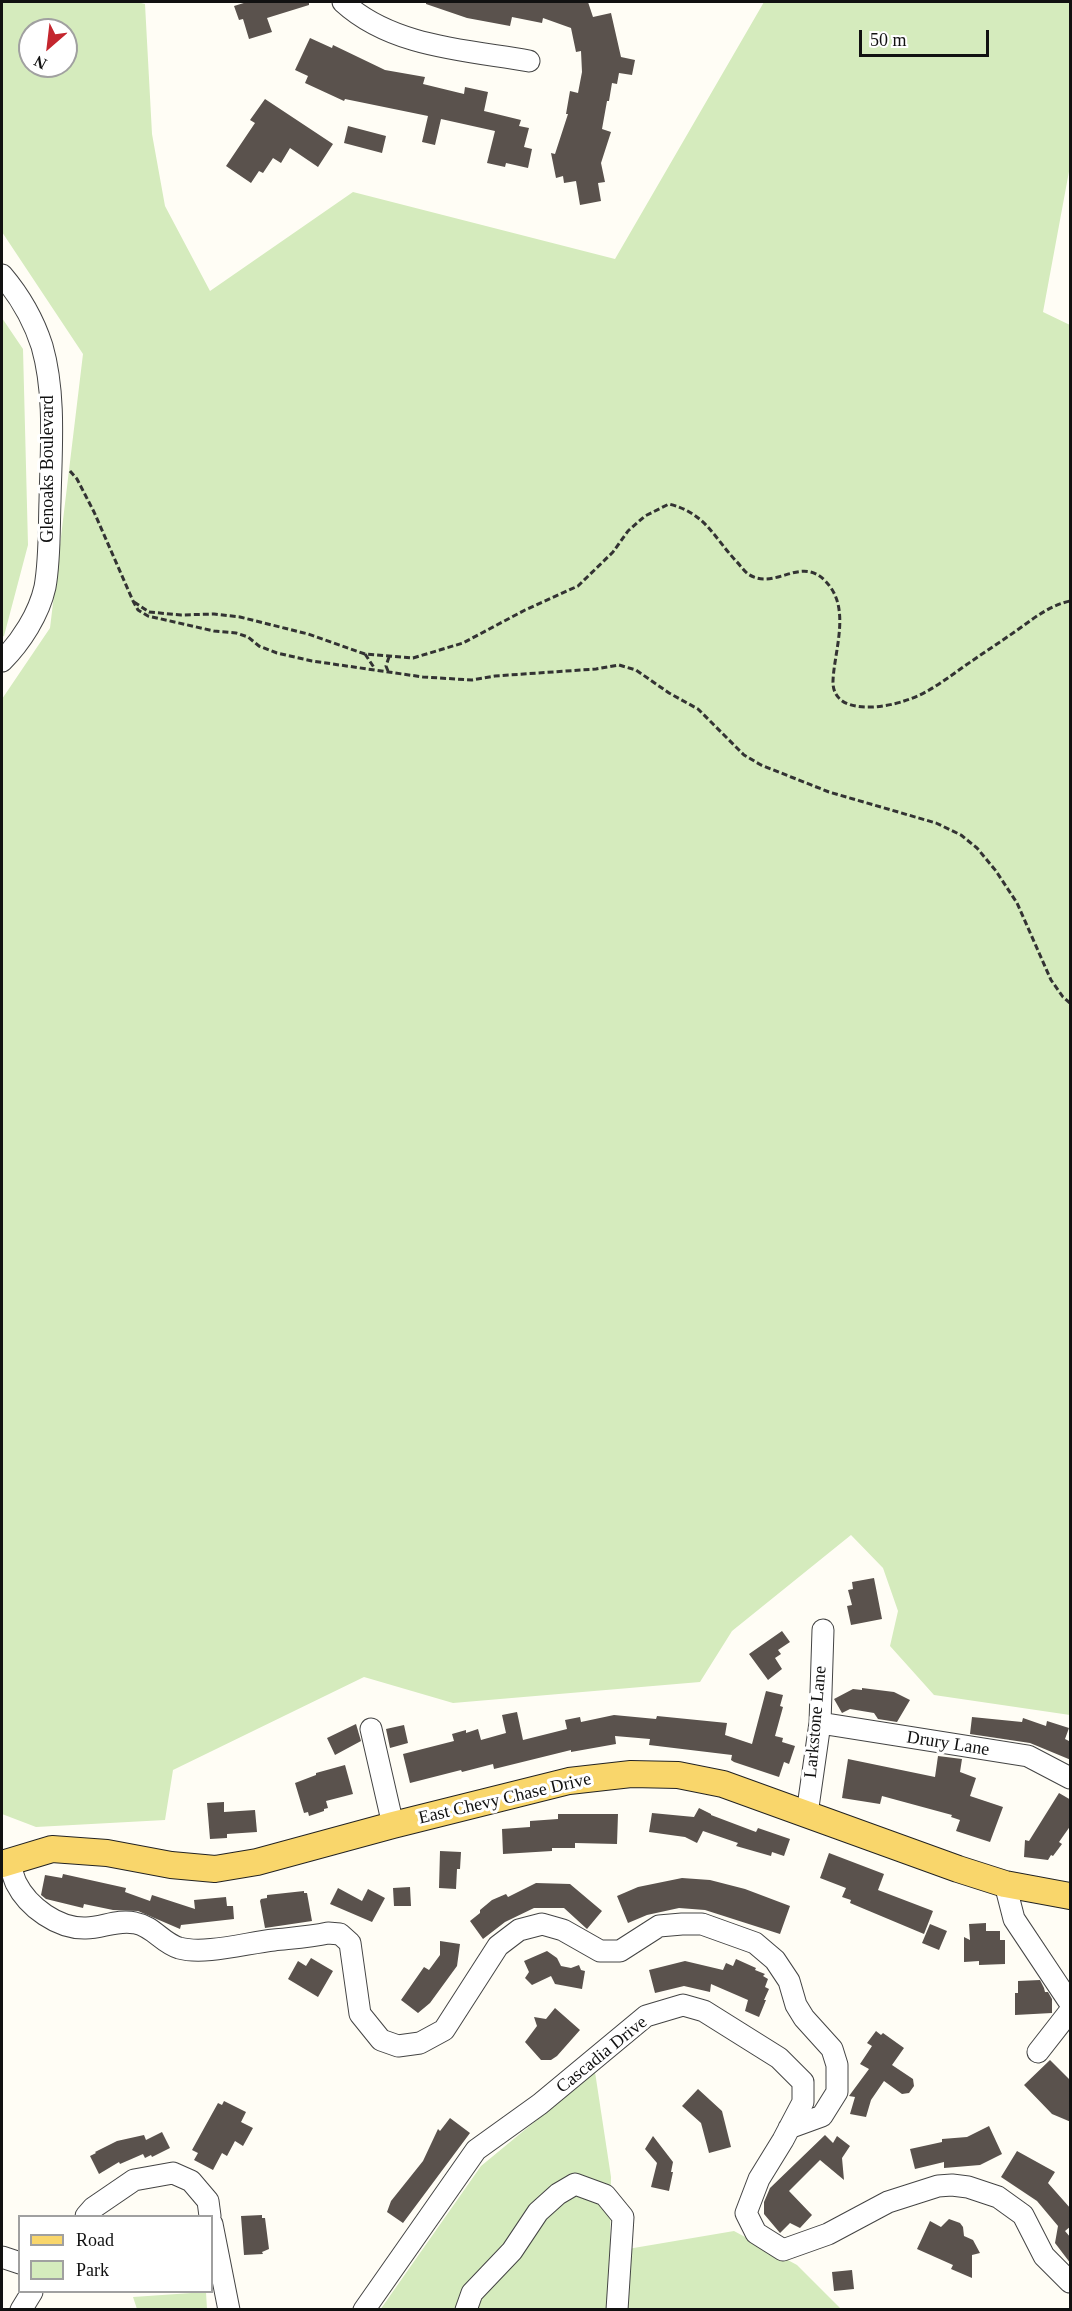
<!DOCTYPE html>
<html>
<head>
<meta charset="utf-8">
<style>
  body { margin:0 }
  #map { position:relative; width:1072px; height:2311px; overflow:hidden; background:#fffdf5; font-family:Georgia,serif }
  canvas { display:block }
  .frame { position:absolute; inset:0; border:3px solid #111; pointer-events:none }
  .legend { position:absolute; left:18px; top:2215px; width:195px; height:78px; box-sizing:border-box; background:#fff; border:2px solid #a0a0a0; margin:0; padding:8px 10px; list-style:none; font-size:18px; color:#111 }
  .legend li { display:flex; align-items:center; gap:12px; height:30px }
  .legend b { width:30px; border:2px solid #a0a0a0 }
  .north { position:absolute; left:18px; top:18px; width:60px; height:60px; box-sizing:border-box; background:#fff; border:2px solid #a0a0a0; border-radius:50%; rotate:208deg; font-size:16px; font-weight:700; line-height:24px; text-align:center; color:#111 }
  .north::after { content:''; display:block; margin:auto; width:21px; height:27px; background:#c4262e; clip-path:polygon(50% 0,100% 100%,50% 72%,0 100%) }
  .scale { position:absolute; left:859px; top:30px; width:130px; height:27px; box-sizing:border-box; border:3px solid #111; border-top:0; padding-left:8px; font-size:18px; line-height:21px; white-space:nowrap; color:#111; -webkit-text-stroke:4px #fff; paint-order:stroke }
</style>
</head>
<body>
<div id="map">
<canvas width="1072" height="2311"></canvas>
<div class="frame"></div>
<ul class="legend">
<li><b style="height:8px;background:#f9d66b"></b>Road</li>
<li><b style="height:16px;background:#d5ebbd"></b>Park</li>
</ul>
<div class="north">N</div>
<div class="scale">50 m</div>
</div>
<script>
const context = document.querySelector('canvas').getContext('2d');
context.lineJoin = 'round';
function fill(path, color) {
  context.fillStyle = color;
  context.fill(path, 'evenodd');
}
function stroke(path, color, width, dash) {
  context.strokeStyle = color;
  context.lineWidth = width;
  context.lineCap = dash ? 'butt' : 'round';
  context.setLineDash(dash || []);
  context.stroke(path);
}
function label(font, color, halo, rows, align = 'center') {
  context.font = font + ' Georgia,serif';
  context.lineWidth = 6;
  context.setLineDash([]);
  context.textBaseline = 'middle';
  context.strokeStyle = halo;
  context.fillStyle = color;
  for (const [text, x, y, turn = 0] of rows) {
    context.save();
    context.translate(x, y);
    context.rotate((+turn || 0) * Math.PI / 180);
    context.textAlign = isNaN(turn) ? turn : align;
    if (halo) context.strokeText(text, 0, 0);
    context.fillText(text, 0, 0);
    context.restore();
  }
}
const green = new Path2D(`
  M2 2H137L145 4 152 134 165 206 210 291 353 192 615 259 764 2H1070V166L1043 312 1070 325V1715L934 1695 890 1646 898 1611 883 1568 851 1535 732 1631 700 1682 453 1703 364 1677 173 1770 165 1820 36 1827 2 1814V699L50 628 83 354 2 232ZM30 30H66V66H30Z
  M2 318 23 349 28 545 4 636 2 637Z
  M595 2072 611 2177 610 2252 734 2231 797 2265 841 2309 380 2310 481 2166Z
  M206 2292 207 2309H137L133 2297Z`);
const building = new Path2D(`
  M247 2H309V5L267 18 272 32 249 39 243 19 239 20 234 6Z
  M426 2H588L593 17 611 13 621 57 635 60 632 75 619 73 617 84 612 83 609 101H607L602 129 611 132 601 163 605 182 598 183 601 201 580 205 576 181 564 183 563 176 556 178 551 153 555 154 568 114H566L570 91 578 93 582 72 581 51 576 52 571 28 543 18 542 23 512 17 510 26 467 18 426 4Z
  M310 38 332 48 333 45 385 70 425 77 423 84 464 94 465 87 488 92 484 111 521 120 519 126 529 128 524 147 532 149 528 168 506 163 505 167 487 163 495 131 441 119 435 145 422 142 428 116 345 99 344 101 305 83 308 76 295 70Z
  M265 99 333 144 318 167 290 148 281 163 273 158 263 173 259 171 251 183 226 166 255 123 250 120Z
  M348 126 386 136 382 153 344 143Z
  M874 1578 882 1619 851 1625 847 1606 852 1605 848 1590 853 1589 852 1582Z
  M782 1631 790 1642 778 1650 781 1654 775 1658 782 1669 768 1680 749 1654Z
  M862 1688 894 1692 910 1700 897 1722 878 1719 874 1713 850 1709 842 1713 834 1699 853 1689 862 1690Z
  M766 1691 783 1695 780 1706 783 1707 775 1736 783 1738 782 1742 795 1746 789 1764 784 1762 779 1777 734 1762 731 1760 732 1755 649 1745 650 1739 615 1736 616 1744 571 1752V1750L494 1769 493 1764 462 1772 461 1770 410 1783 403 1754 454 1741 452 1734 466 1730V1733L478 1729 481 1740 506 1733 502 1715 517 1712 523 1740 567 1729 565 1720 580 1717 581 1722 614 1715 656 1719 657 1716 727 1723 725 1735 752 1744Z
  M972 1717 1022 1722 1023 1718 1046 1726 1047 1721 1069 1728 1065 1739 1071 1742V1760L1030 1743 970 1734Z
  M356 1724 361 1741 335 1755 327 1738Z
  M404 1725 408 1743 390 1748 386 1729Z
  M938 1756 962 1759 960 1772 976 1778 970 1796 1003 1807 990 1842 956 1831 960 1820 951 1817 952 1815 882 1796 880 1804 842 1798 848 1759 935 1777Z
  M345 1765 353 1794 326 1801 328 1808 324 1809V1811L309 1816 308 1812 304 1813 295 1783 316 1775V1773Z
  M1059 1793 1071 1800V1825L1059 1842 1062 1844 1053 1856 1051 1855 1048 1860 1024 1857 1025 1840 1029 1841Z
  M224 1802V1812L255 1810 257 1832 227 1834V1838L210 1839 207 1803Z
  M699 1808 711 1814V1815L756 1832 758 1828 790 1839 784 1856 772 1852 771 1856 736 1846 738 1843 703 1831 697 1843 685 1837 649 1832 652 1813 694 1817Z
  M558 1814H618L617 1844 575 1843V1848H552V1851L503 1854 502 1829 530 1827V1821L558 1819Z
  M440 1851 461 1852 460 1869H457L456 1889 439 1888Z
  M829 1853 884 1874 878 1890 933 1911 924 1934 850 1903 851 1900 842 1897 846 1888 820 1878Z
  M63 1874 126 1888 125 1892 150 1901 152 1895 195 1909 194 1900 226 1897 227 1906H233L234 1919 181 1925 180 1929 138 1911 113 1910 84 1904 83 1908 46 1899 41 1895 45 1875 62 1878Z
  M682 1878 710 1880 745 1889 790 1906 780 1934 705 1910 679 1908 647 1915 628 1923 617 1896 638 1887Z
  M536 1883 570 1884 602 1911 587 1929 564 1908H534L505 1922 483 1939 470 1921 480 1913V1910L492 1900 506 1894 508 1897Z
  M410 1887 411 1906H394L393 1888Z
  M338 1888 362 1901 368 1889 385 1898 372 1922 330 1904Z
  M304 1891V1893H307L312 1921 265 1928 260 1901 261 1899 267 1898V1895Z
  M986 1923V1931H1000V1940H1005V1964L979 1965V1961L964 1962V1937L970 1940 969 1924Z
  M930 1924 947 1931 939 1950 922 1943Z
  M440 1941 460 1944 457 1966 430 2003 418 2013 401 2000 424 1967 429 1970 440 1955Z
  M547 1951 557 1958 561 1966 571 1968 579 1965 581 1970 585 1971 582 1989 555 1984 551 1976 532 1985 525 1978 529 1972 524 1961Z
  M311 1958 333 1971 318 1997 288 1979 298 1961 306 1966Z
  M736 1959 756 1968 755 1970 765 1974 763 1976 768 1979 765 1987 769 1989 764 2000H766L759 2017 745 2011 748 2000 711 1984 710 1992 684 1986 655 1993 649 1970 685 1961 723 1970 726 1963 733 1966Z
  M1040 1980 1044 1988 1045 1992H1048L1052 1999V2013L1015 2015V1993H1018V1981Z
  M555 2008 580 2030 557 2056 551 2060H541L525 2042 537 2026 534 2017 546 2019Z
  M876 2031 881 2035 883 2033 904 2048 892 2065 913 2079 914 2086 909 2093 902 2094 884 2081 871 2100 866 2117 850 2114 855 2097 849 2096 869 2069 860 2064 872 2046 867 2043Z
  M1050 2060 1071 2081V2122L1052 2114 1024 2085Z
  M698 2089 722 2111 731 2147 709 2153 701 2123 682 2106Z
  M224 2101 246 2112 241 2122 253 2128 243 2146 235 2141 227 2156 222 2153 213 2170 194 2160 198 2153 192 2150 218 2103 222 2105Z
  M450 2118 470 2133 403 2223 387 2212 391 2201 423 2161 438 2129 440 2131Z
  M989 2126 1002 2154 980 2165 944 2168V2162L915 2169 910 2149 942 2142V2139L967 2137Z
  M162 2132 170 2148 152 2157 151 2155 145 2158 143 2154 120 2164 119 2162 99 2174 90 2156 96 2153 95 2152 117 2141 144 2135 146 2140Z
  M825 2135 833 2143 837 2136 850 2146 842 2158 844 2180 820 2160 789 2191 812 2215 800 2228 790 2223 780 2233 764 2214V2202L770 2188Z
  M653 2136 673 2162 671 2172H673L669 2191 651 2187 657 2163 645 2149Z
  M1017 2151 1055 2172 1048 2183 1071 2209V2226L1065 2231 1071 2238V2264L1055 2243 1058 2226 1037 2201 1001 2177Z
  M262 2215V2218H265L269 2249 262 2252 263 2254 244 2255 241 2216Z
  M949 2219 960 2223 963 2227 964 2236 973 2240 980 2253 972 2255V2278L951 2269 953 2265 917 2249 930 2221 941 2227Z
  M852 2270 854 2289 834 2291 832 2272Z`);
const path = new Path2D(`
  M70 471 77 479 94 512 133 601 138 610 148 616 214 631 236 633 248 637 259 646 277 653 312 661 423 677 472 680 495 676 596 669 619 665 636 670 669 693 698 709 744 755 761 765 829 792 936 823 961 835 977 848 996 871 1017 903 1051 980 1063 997 1070 1003
  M134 602 149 612 181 615 214 614 240 617 308 634 365 654 413 658 463 643 525 610 578 586 613 552 628 531 645 516 669 504C705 513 713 536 736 561 740 565 744 571 748 574 777 593 804 549 831 588 849 614 834 653 833 681 832 716 884 708 904 701 925 695 942 682 959 670 980 655 1002 641 1023 626 1038 615 1052 605 1070 601
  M365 654 375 669
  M388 671 386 666 389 657`);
const minor = new Path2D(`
  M343 2C392 47 466 50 529 61
  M2 275C19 295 34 321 42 346 56 395 51 450 50 501 49 529 50 559 45 587 39 614 21 642 2 661
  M820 1723 1028 1756 1070 1778
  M371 1729 393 1825
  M807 1814 820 1723 823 1630
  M9 1861C11 1868 13 1876 16 1883 28 1907 58 1929 86 1928 102 1928 118 1919 135 1923 153 1926 162 1943 179 1948 205 1955 246 1943 274 1940 292 1938 310 1937 328 1933L340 1934 350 1943 360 2014 381 2040 398 2046 420 2043 444 2030 498 1946 519 1930 542 1924 563 1930 600 1951H620L659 1926 682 1924H702L755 1943 775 1960 789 1981 796 2005 804 2018 832 2049 837 2065V2092L822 2116 789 2128
  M1005 1884 1014 1919 1070 2003
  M1038 2052 1070 2011
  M86 2216 93 2208 134 2180 173 2173 191 2181 208 2201 210 2216
  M212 2224 229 2310
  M2 2257 20 2263
  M21 2310 32 2292
  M364 2310 476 2150 540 2104 646 2016 683 2005 704 2011 779 2058 803 2082V2102L783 2140 759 2179 746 2213 756 2233 783 2250 828 2234 888 2202 938 2186 952 2185 968 2187 998 2197 1023 2215 1044 2256 1070 2282
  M466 2310 472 2293 512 2251 538 2212 558 2194 575 2184 605 2195 623 2217 617 2310`);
const major = new Path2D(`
  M2 1864 52 1849 107 1853 171 1865 215 1869 257 1862 393 1825 569 1781 631 1774 678 1775 723 1784 958 1869 1005 1884 1070 1896`);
const streetNames = [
  ["Glenoaks Boulevard",48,469,-90],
  ["Larkstone Lane",816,1722,-85],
  ["Drury Lane",948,1744,9],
  ["East Chevy Chase Drive",505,1799,-13],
  ["Cascadia Drive",602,2055,-39]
];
fill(green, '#d5ebbd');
fill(building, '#5a524d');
stroke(minor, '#444', 23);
stroke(major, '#222', 28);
stroke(path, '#333', 3, [6, 3]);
stroke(minor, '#fff', 21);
stroke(major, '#f9d66b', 26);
label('18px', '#111', '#fff', streetNames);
</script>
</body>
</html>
